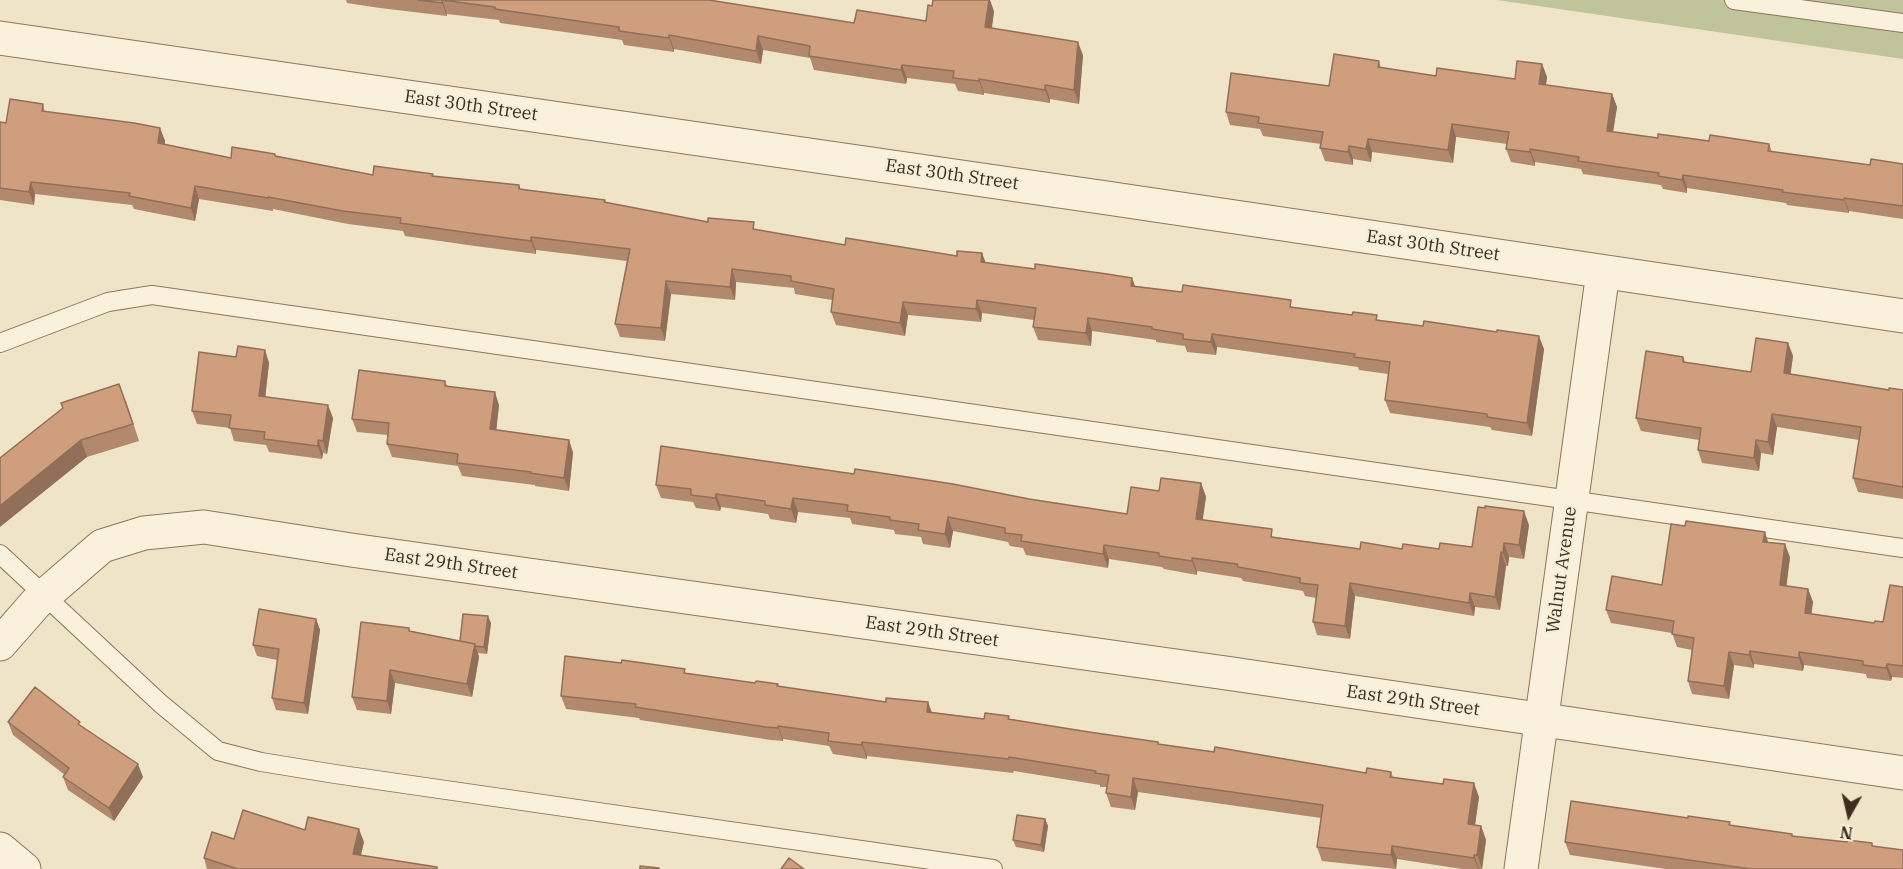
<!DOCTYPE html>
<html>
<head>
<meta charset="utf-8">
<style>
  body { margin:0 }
  #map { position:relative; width:1903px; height:869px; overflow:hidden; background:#f0e4c8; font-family:"IBM Plex Serif",serif }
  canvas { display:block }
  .north { position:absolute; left:1819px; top:785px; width:60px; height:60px; -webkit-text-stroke:4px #f7eed8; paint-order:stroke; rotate:188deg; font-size:16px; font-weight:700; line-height:24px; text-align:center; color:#3d2e20 }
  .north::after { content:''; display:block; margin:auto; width:21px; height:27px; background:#3d2e20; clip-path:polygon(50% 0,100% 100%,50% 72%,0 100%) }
</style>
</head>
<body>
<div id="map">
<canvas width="1903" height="869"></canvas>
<div class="north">N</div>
</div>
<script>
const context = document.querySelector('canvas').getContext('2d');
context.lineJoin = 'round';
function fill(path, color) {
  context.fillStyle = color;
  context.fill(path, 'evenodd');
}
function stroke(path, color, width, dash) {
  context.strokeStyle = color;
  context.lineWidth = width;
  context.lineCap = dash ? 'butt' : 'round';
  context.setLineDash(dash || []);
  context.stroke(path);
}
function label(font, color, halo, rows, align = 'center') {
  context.font = font + ' "IBM Plex Serif",serif';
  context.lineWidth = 4.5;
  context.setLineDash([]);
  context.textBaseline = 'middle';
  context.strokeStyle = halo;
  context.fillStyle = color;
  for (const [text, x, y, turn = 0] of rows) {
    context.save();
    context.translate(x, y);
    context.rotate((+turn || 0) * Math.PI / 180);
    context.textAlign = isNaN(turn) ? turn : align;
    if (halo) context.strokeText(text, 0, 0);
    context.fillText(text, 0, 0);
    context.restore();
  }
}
const cemetery = new Path2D(`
  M1497 0H1903V59Z`);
const service = new Path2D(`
  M1734 0 1903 23
  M0 343 108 302 152 295 1903 548
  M0 554 161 704 218 751 261 762 335 774 993 869`);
const minor = new Path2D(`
  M0 38 1107 198 1903 316
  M0 644 36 603 102 546 144 533 204 527 351 550 1226 673 1903 773
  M0 849 24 869
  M1521 869 1603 272`);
const wall = new Path2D(`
  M346 0H709L854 23 926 21 994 11 992 28 1083 55 1079 104 1050 99V103L984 93V95L958 91 955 84 907 78 906 84 814 70 810 58 763 50 761 64 674 49V52L624 45 622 40 500 23 499 20 447 14V16L380 8 347 3Z
  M1379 61 1381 68 1436 76 1515 79 1542 64 1547 77 1546 85 1612 94 1617 107 1613 132 1658 138 1769 144 1772 152 1870 165 1903 164V219L1849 211V213L1787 205 1786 203 1687 188V193L1663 189 1661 185 1583 174 1581 169 1535 162V166L1511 162 1506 149 1507 144 1456 137 1453 163 1372 152 1371 162 1353 159V165L1325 161 1320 148 1321 144 1263 136 1260 129 1230 125 1226 112 1329 86Z
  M43 104 45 112 160 128 165 141V144L231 158 276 156 373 175 434 176 519 185 521 190 605 200 606 203 708 222 757 230 845 245 985 263 1136 286 1294 307 1379 320 1544 349 1532 436 1492 430 1490 427 1390 413 1385 400 1388 374 1359 370 1358 367 1217 347 1216 355 1187 352 1185 346 1156 342V340L1092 331 1091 346 1038 340 1033 327 1034 320 982 313 981 322 908 315 905 336 836 325 831 312 832 300 795 294 794 288 736 282 735 300 671 294 665 341 620 337 615 324 627 261 536 250V254L475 246 405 236 403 231 348 224 273 209V211L199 199 195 221 134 209 132 205 35 194 34 205 0 200V122L6 123Z
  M1788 343 1793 356 1790 374 1889 390H1903V499L1858 492 1853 478 1859 440 1777 427 1773 455 1761 453 1759 471 1702 463 1698 450 1699 440 1641 431 1636 418 1683 357 1685 362 1751 372Z
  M265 350 269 363 265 397 333 418 327 454 323 453 322 459 269 452 266 445 234 441 230 428 197 424 192 411 236 357Z
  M445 381 447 386 499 405 496 430 569 440 573 453 569 491 535 486V485L462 476 458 466 392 457 387 444 388 435 357 432 352 419Z
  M126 401 139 441 87 457 0 458Z
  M854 474 1127 514 1159 491 1201 483 1206 497 1202 520 1275 537 1360 549H1439L1472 547 1529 525 1524 559 1509 557 1508 566H1506L1500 610 1475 607 1474 616 1355 596 1350 639 1317 635 1313 622 1316 598 1305 596 1303 591 1243 581 1241 578 1197 571V575L1164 569 1162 567 1109 559 1108 568 1026 555 1023 548 1010 546 1008 542 953 531 950 548 923 544 921 537 895 534 894 530 852 524 850 518 798 512 796 523 770 519 768 514 721 507 720 511 696 508 693 502 661 498 656 485Z
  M1769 543 1790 557 1786 586 1808 589 1813 602 1811 614 1874 623 1883 622 1903 587V678L1892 677 1891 681 1867 678 1866 674 1804 665 1803 671 1754 664V668L1734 665 1729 699 1692 694 1688 681 1692 650 1677 647 1672 633 1611 623 1606 610 1662 585Z
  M316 619 320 630 308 714 276 710 272 698 277 660 257 656 253 645Z
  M491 623 487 654 478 653 479 657 472 697 395 683 391 714 357 710 352 697 411 631 460 641Z
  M686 674 755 683 778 684V686L932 712 984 719H1010L1159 744 1366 773 1391 772 1393 777 1479 797 1475 825 1481 826 1486 840 1482 869H1462L1397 859 1396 869 1322 861 1317 847 1321 818 1138 792 1135 810 1111 807 1106 793 1107 787H1100V785L1014 771 1013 773 867 756V759L833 754 829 746 783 739V741L771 740 640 720 639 718 566 709 561 696Z
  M8 722 82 727 143 777 114 821 68 790 63 777 65 775 13 735Z
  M1045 819 1048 826 1044 852 1016 847 1013 840Z
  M1731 825 1793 836 1873 846 1903 869H1666L1570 855 1565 842Z
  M305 830 364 842 361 855 437 867 438 869H207L204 858 234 839Z`);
const shadedWall = new Path2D(`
  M442 0 447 14V16L442 3Z
  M989 0H990L994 11 990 40 985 27Z
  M669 35 674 49V52L669 38Z
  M758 36 763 50 761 64 756 51Z
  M1078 42 1083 55 1079 104 1074 90Z
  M1542 64 1547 77 1544 97 1539 84Z
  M902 65 907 78 906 84 901 70Z
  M979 79 984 93V95L979 81Z
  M1045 85 1050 99V103L1045 90Z
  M1612 94 1617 107 1611 144 1607 131Z
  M1452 124 1456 137 1453 163 1448 150Z
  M160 128 165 141 163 156 158 143Z
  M1368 139 1372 152 1371 162 1366 149Z
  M1349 146 1353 159V165L1348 152Z
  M1530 149 1535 162V166L1530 152Z
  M1683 175 1687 188V193L1682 180Z
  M31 182 35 194 34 205 29 192Z
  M195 186 199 199 195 221 191 208Z
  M1844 198 1849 211V213L1844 200Z
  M531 237 536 250V254L531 241Z
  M982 253 987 266 981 262Z
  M732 269 736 282 735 300 730 287Z
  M1132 278 1137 291 1131 286Z
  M666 281 671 294 665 341 661 328Z
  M977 300 982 313 981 322 976 309Z
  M903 302 908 315 905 336 900 323Z
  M1088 318 1092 331 1091 346 1086 333Z
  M1212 334 1217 347 1216 355 1211 342Z
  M1539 336 1544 349 1532 436 1527 423Z
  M1788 343 1793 356 1789 386 1784 373Z
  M265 350 269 363 264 409 259 396Z
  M495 392 499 405 495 442 490 429Z
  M328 405 333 418 327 454 323 441Z
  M1772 414 1777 427 1773 455 1768 442Z
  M81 440 87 457 0 527V506Z
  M318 440 323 453 322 459 318 446Z
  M569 440 573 453 569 491 564 478Z
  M1756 440 1761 453 1759 471 1754 458Z
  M1201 483 1206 497 1201 532 1196 519Z
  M716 494 721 507 720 511 715 498Z
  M793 498 798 512 796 523 791 509Z
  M1524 511 1529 525 1524 559 1519 545Z
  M948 517 953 531 950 548 945 534Z
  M1765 532 1769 545 1763 542Z
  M1504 543 1509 557 1508 566 1503 553Z
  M1785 544 1790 557 1785 598 1780 585Z
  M1104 545 1109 559 1108 568 1103 554Z
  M1501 552 1506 566 1500 610 1495 597Z
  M1192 558 1197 571V575L1192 561Z
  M1350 583 1355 596 1350 639 1345 626Z
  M1808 589 1813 602 1810 626 1805 613Z
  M1470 593 1475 607 1474 616 1469 603Z
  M488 616 491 623 487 654 484 647Z
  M316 619 320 630 308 714 304 703Z
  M475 644 479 657 472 697 467 684Z
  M1750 651 1754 664V668L1749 655Z
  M1729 652 1734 665 1729 699 1724 686Z
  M1799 652 1804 665 1803 671 1799 658Z
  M1887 664 1892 677 1891 681 1886 668Z
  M390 670 395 683 391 714 387 701Z
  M928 702 933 715 927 712Z
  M778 726 783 739V741L778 728Z
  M862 742 867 756V759L862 745Z
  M138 764 143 777 114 821 109 808Z
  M1133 778 1138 792 1135 810 1131 797Z
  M1474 783 1479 797 1473 838 1468 824Z
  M1045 819 1048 826 1044 852 1041 845Z
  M1481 826 1486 840 1482 869 1477 855Z
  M359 829 364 842 358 866 353 854Z
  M1392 846 1397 859 1396 869 1391 855Z
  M1474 855 1479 868V869H1478L1474 858Z`);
const building = new Path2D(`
  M418 0H442V3Z
  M442 0H709L854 23 857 10 926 21 928 5 932 6 933 0H989L985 27 1078 42 1074 90 1045 85V90L979 79V81L953 78 954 71 902 65 901 70 809 56 810 46 758 36 756 51 669 35V38L619 31V27L495 9V7Z
  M1334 54 1379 61 1378 67 1436 76 1437 68 1515 79 1517 61 1542 64 1539 84 1612 94 1607 131 1658 138V134L1709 141 1710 135 1769 144 1768 151 1870 165 1871 159 1903 164V206L1844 198V200L1782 192 1783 190 1683 175 1682 180 1658 176 1659 173 1578 161 1579 157 1530 149V152L1506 149 1509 132 1452 124 1448 150 1368 139 1366 149 1349 146 1348 152 1320 148 1323 132 1258 123 1259 117 1226 112 1231 73 1329 86Z
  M10 99 43 104 42 111 134 123 160 128 158 143 231 158 232 147 275 154V156L373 175 374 166 433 174 432 176 519 185V189L605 200 604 202 708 222V218L754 222 753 229 845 245 846 238 957 256V251L982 253 981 262 1035 269V264L1107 274 1132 278 1131 286 1182 292 1183 285 1291 300 1290 307 1352 315 1353 312 1377 315 1376 320 1423 326 1424 321 1497 332V330L1539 336 1527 423 1487 417V414L1385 400 1390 362 1354 357 1355 354 1212 334 1211 342 1183 339V334L1152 329V327L1088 318 1086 333 1033 327 1036 308 977 300 976 309 903 302 900 323 831 312 834 289 791 281V276L732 269 730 287 666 281 661 328 615 324 630 249 531 237V241L470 233 400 223 401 218 343 211 268 197V198L195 186 191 208 129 196 130 193 31 182 29 192 0 188V122L6 123Z
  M1756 338 1788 343 1784 373 1889 390V388L1903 390V487L1853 478 1861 427 1772 414 1768 442 1756 440 1754 458 1698 450 1701 428 1636 418 1646 351 1683 357V362L1751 372Z
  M238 346 265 350 259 396 328 405 323 441 318 440V446L264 439 265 432 229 428 231 415 192 411 199 352 236 357Z
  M359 370 445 381V386L495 392 490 429 569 440 564 478 530 473 531 472 457 463 458 454 387 444 389 423 352 419Z
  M119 384 133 424 81 440 0 506V458L63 408 61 403Z
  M661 446 854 474 855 469 953 484 1029 499 1127 514 1131 487 1159 491 1161 478 1201 483 1196 519 1272 529 1271 537 1360 549 1361 542 1402 549 1403 544 1439 549 1440 543 1472 547 1478 507 1485 508V506L1524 511 1519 545 1504 543 1503 553 1501 552 1495 597 1470 593 1469 603 1350 583 1345 626 1313 622 1318 585 1300 583V578L1238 567 1237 564 1192 558V561L1159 556V553L1104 545 1103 554 1021 541 1022 535 1005 533V528L948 517 945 534 918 530 919 524 890 520V517L847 511 848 505 793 498 791 509 765 505V501L716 494 715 498 691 495V489L656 485Z
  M1686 521 1765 532 1763 542 1785 544 1780 585 1808 589 1805 613 1874 623 1875 621 1883 622 1890 585 1903 587V666L1887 664 1886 668 1863 665V661L1799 652V658L1750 651 1749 655 1729 652 1724 686 1688 681 1694 638 1672 634 1674 621 1606 610 1612 576 1662 585 1671 524 1685 526Z
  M259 609 316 619 304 703 272 698 279 649 253 645Z
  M463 614 488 616 484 647 475 646V644L460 641Z
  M361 622 409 628V631L475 644 467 684 390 670 387 701 352 697Z
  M565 656 621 663 622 660 685 669 684 673 755 683 756 681 778 684 777 686 886 702V698L928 702 927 712 984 719 985 713 1009 716 1008 719 1089 732 1158 742V744L1214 752 1215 747 1366 773 1367 768 1391 772 1390 777 1443 784 1444 779 1474 783 1468 824 1481 826 1477 855H1474V858L1392 846 1391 855 1317 847 1323 805 1133 778 1131 797 1106 793 1109 775 1095 773 1096 771 1009 757 1008 759 862 742V745L828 741 829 733 778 726V728L766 727 635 707 636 704 561 696Z
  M35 687 80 722 78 724 138 764 109 808 63 777 69 768 8 722Z
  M1571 801 1688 818V816L1730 822 1729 825 1792 834V836L1847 842V840L1872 843V846L1903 850V869H1751L1565 842Z
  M243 810 305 830 308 817 359 829 353 854 437 867V869H238L204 858 212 832 234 839Z
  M1017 815 1045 819 1041 845 1013 840Z
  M789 858 804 869H781Z
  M640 866 659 868V869H640Z`);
const streetNames = [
  ["East 30th Street",471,106,8],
  ["East 30th Street",952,175,8],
  ["East 30th Street",1433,246,8],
  ["East 29th Street",451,564,8],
  ["Walnut Avenue",1562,570,-82],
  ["East 29th Street",932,632,8],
  ["East 29th Street",1413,701,8]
];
fill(cemetery, '#bfc49a');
stroke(service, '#8d765c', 20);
stroke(minor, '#8d765c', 35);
stroke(service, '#faf1dc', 18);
stroke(minor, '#faf1dc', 33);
fill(wall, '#b2896c');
fill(shadedWall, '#916f58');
fill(building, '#cf9f7d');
stroke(building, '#916f58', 1.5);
label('18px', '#3d2e20', '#f7eed8', streetNames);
</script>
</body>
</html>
